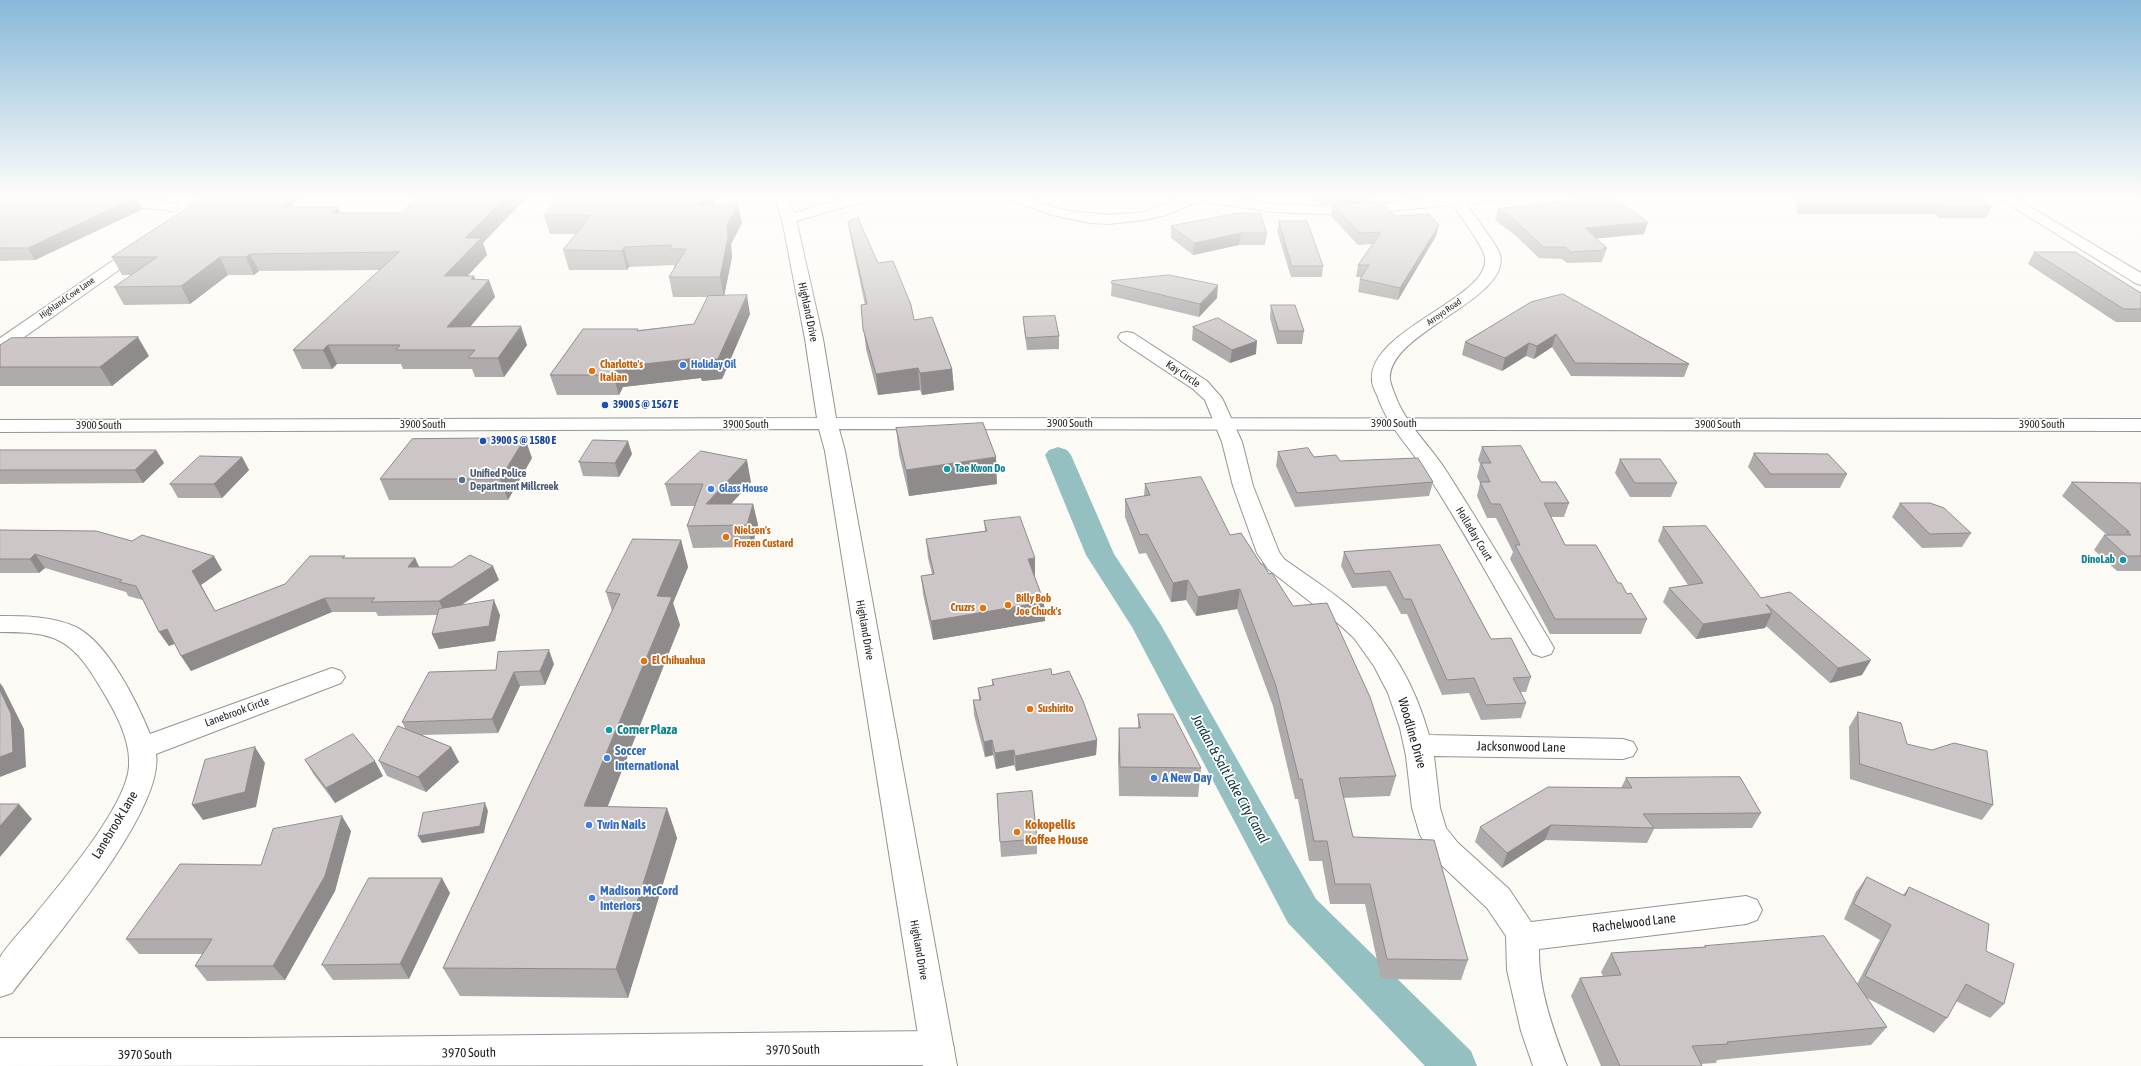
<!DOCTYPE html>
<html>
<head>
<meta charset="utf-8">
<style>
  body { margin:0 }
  canvas { display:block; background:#fcfaf5 }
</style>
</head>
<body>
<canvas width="2141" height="1066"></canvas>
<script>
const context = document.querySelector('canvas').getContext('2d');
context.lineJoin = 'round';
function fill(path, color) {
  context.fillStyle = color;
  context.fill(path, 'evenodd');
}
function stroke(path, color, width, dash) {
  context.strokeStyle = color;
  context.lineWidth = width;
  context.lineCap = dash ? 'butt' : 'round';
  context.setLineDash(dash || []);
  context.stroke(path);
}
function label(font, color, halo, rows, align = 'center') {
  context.font = font + ' "Asap Condensed",sans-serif';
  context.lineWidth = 3.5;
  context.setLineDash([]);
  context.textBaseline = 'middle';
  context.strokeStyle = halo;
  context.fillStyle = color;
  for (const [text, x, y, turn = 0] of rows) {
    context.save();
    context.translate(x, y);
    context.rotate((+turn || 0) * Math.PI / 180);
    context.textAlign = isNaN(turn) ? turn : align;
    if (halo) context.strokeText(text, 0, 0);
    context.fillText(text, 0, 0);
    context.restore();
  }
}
const canal = new Path2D(`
  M1058 447 1067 450 1071 455 1114 554 1161 625 1316 899 1471 1051 1477 1066H1425L1288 923 1132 627 1086 555 1045 455 1049 450Z`);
const minor = new Path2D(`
  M78 197H123L172 203 177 204 179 207 177 210 172 211 85 201Z
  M848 197H871L869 200 789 223 784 222 782 219 784 216Z
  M1008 197H1028L1052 207 1071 211 1108 215 1144 212 1185 197H1229L1273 204 1344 207 1446 197H1500L1493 201 1466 204C1473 214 1497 245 1500 254 1512 300 1386 332 1390 380 1391 385 1393 390 1395 395 1406 425 1430 445 1447 472 1484 530 1519 589 1554 648L1551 654 1542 657 1533 654C1498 594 1465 532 1427 474 1410 447 1387 426 1377 395 1375 391 1372 385 1372 381 1367 328 1499 296 1484 254 1480 242 1461 217 1453 205L1344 215 1273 212 1199 201 1166 215 1144 220 1108 224 1090 223 1052 215 1010 200Z
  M1997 197H2014L2141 273V285L2135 283Z
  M142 242 147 244 150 247 147 250 6 350 0 351V338L137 244Z
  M1127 332 1133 333 1207 381 1222 398 1242 442 1253 486 1279 552 1284 559C1309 577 1335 593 1357 613 1393 645 1416 689 1429 735L1623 739 1633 742 1637 749 1633 756 1623 759 1434 756 1440 808 1446 828 1458 843 1509 889 1531 922 1746 896 1757 900 1762 910 1757 920 1746 924 1539 949C1538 988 1553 1030 1567 1066H1533L1521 1031 1507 970 1506 936 1487 908 1437 861 1420 835 1412 808 1406 756 1400 728 1388 693 1374 666 1354 638 1340 625 1268 569 1257 553 1233 486 1222 442 1205 400 1193 389 1121 341 1118 337 1121 333Z
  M0 616C25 616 52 616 76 627 108 643 137 702 150 734L332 668 341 671 345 677 341 683 156 754C165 811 48 946 12 993L0 997C0 985 0 969 0 958 2 951 28 923 34 916 60 884 127 806 129 766 131 738 113 708 99 685 71 637 53 632 0 632Z
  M937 1031 949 1036 954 1048 949 1060 937 1065 0 1066V1038H248Z`);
const major = new Path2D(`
  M774 197H788L796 219 823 339 836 418 2141 419V431L839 429 845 451 957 1066H923L825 451 819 429 0 432V420L817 418 805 339 782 219Z`);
const wall = new Path2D(`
  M0 197 143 209 35 260 0 261Z
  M137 197H168L161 200Z
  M204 197H303L292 205 293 207 341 213H401L419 197H527L483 243 487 255 468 276H474L475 279 489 280 495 297 470 327 527 345 504 377H475L472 369H403L401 364H337L332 369H302L293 350 380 270 259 271 254 275H228L190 304 124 305 114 287 132 275H122L112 257Z
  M1315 197H1369L1368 203 1395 216 1436 236 1398 300 1358 292 1360 279 1361 277H1356L1358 265 1373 244 1358 245 1331 216 1332 205 1320 204Z
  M1796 197H1977L1992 207 1986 218H1939L1935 214H1797Z
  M2051 197H2101L2052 198Z
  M713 204 742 223 731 244 732 257 724 295 750 314 722 379 702 381 701 378 623 387 619 395H557L550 375 638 330 694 324 707 297H673L669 277 674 268V265L629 267 627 270H569L563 250 576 234H550L544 215Z
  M1498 209 1644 234 1596 238 1607 248 1603 259 1602 260V262L1567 263 1562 259 1539 258 1516 236 1495 220Z
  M1279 221 1323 266 1322 277H1291L1277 231Z
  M848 222 878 263 914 320 952 369 954 390 922 395 920 390 878 395 866 349 861 305H865L851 240Z
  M1171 226 1267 233 1265 245H1239L1193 255 1171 238Z
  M2034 252 2141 293V322H2116L2028 264Z
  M1112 281 1217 298 1199 317 1111 296Z
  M1531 302 1689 364 1684 377 1571 376 1552 347 1534 359 1526 356 1502 371 1462 355 1465 342Z
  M1271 305 1304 331 1302 344H1277L1270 318Z
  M1023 317 1059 336V349L1027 350 1024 330Z
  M1193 327 1256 354 1230 363 1192 340Z
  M0 345 149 356 112 386H0Z
  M896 428 997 484 909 496 899 454Z
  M1482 447 1541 482 1569 503 1564 517H1551L1565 545 1618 583 1647 619 1641 634H1550L1510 559 1513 552 1496 518H1487L1477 496 1480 483 1477 477 1480 464 1478 460Z
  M0 450H156L164 463 143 483 0 484Z
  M1278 452 1314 457 1340 461 1433 482 1429 496 1295 507 1276 466Z
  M1754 453 1847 474 1840 488H1765L1748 467Z
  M632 454 619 477 583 476 579 462Z
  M242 457 249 470 222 498H178L170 484Z
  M532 458 508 500H389L380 479Z
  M1620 459 1677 483 1671 497H1630L1615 473Z
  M751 482 731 504H753L758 525 752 547 693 548 687 526 695 506H671L665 484Z
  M2072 482 2141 483V571H2117L2094 550 2104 535H2107L2062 496Z
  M1145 484 1230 535 1396 776 1390 796 1343 798 1353 837 1468 960 1461 980 1381 979 1365 904H1330L1322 861H1309L1298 799H1295L1273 706 1237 609 1196 616 1186 600 1171 602 1146 553 1139 554 1125 517V499L1144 496Z
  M1900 503 1971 533 1962 547 1922 548 1892 517Z
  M984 521 1035 577 1044 602 1045 621 933 640 923 594 921 576 932 574 928 558 926 539 985 531Z
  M1663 527 1761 598 1862 675 1830 683 1766 626 1765 628 1696 639 1663 602 1669 588 1688 585 1658 541Z
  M0 530 222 570 201 585 215 611 285 584 346 558H415L419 567 499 580 460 606 500 615 495 641 439 649 432 634 437 615 378 616 376 612H332L191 671 175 644 169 646 159 632 143 600 128 596 126 592 45 568 39 573H0Z
  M681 540 688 567 673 603 680 625 607 807 667 808 677 838 628 998 460 996 443 968 612 611 606 592Z
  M1440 545 1491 639 1531 677 1526 692H1521L1526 703 1521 718 1481 720 1469 693 1442 695 1407 614H1401L1386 586 1352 588 1341 566 1344 552Z
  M554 664 545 685 520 686 498 733 422 735 451 747 459 762 426 792 387 776 379 761 405 728 402 722 496 670Z
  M1052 675 1097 740 1096 755 1016 771 1014 765 996 769 993 755 985 757 974 715 973 700H979L978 688 992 686V680Z
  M1858 712 1993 805 1982 820 1850 779 1849 727Z
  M1138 714 1201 768 1198 797 1119 796 1118 757 1119 728H1138Z
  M305 760 383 776 335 803 314 775Z
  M1626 778 1761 813 1752 828 1654 829 1647 843 1545 840 1502 868 1475 842 1480 827 1621 788Z
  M997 794 1037 839V854L1001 857Z
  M351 831 335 891 285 980 207 981 195 966 202 954H139L126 939 261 865Z
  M1867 877 1903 895 1909 887 1986 951 2004 1004 1990 1018 1956 1001 1947 1018 1934 1033 1867 998 1887 1027 1871 1045 1717 1060 1716 1063 1700 1064 1702 1066H1601L1571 996 1580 978 1603 976 1601 972 1611 953 1704 947 1705 946 1857 984 1880 940 1844 919 1856 892Z
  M450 893 409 979 333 980 322 965Z`);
const shadedWall = new Path2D(`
  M136 197 143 209 35 260 28 248Z
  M160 197H168L161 200Z
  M273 197H303L292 205 298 217 269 200Z
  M506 197H527L483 243 487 255 451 293 444 276 465 238Z
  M702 197H717L702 223 698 205Z
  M1345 197H1369L1368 203 1344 206Z
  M738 204 742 223 731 244 732 257 724 297 720 277 727 225Z
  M338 207 345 223 331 213Z
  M1648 222 1644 234 1581 240 1585 228Z
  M1439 225 1436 236 1398 300 1400 288Z
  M1241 233 1239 245 1193 255 1194 243Z
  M624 247 629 267 627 270 622 251Z
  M250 254 259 271 254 275 246 257Z
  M220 257 228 275 190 304 181 286Z
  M474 276 479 291 489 280 495 297 454 346 447 327 471 279Z
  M1218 285 1217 298 1199 317 1200 304Z
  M747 295 750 314 722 379 702 381 701 378 623 387 619 395 613 375 618 367 697 358Z
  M521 326 527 345 504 377 498 358Z
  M1556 334 1552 347 1534 359 1537 346Z
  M138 337 149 356 112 386 100 367Z
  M1257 341 1256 354 1230 363 1232 350Z
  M1529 343 1526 356 1502 371 1505 358Z
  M328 345 337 364 332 369 323 350Z
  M918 368 920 390 878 395 876 374Z
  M952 369 954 390 922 395 920 373Z
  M525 438 532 458 508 500 500 479Z
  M628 441 632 454 619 477 615 463Z
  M156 450 164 463 143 483 135 470Z
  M242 457 249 470 222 498 214 484Z
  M996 457 997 484 909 496 906 470Z
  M747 460 751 482 711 526 706 504Z
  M753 504 758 525 752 547 747 525Z
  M681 540 688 567 673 603 680 625 596 836 584 806 657 596Z
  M35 554 45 568 39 573 30 559Z
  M214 556 222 570 201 585 223 625 192 571Z
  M415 558 421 571 408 567Z
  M1035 558V577L1029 578 1028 559Z
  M493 566 499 580 446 615 439 601Z
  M1188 580 1186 600 1171 602 1173 583Z
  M1240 589 1237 609 1196 616 1198 597Z
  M325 598 332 612 191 671 181 656Z
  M494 600 500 615 495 641 439 649 432 634Z
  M1044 602 1045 621 933 640 931 621Z
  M1772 613 1765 628 1696 639 1703 624Z
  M167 629 176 643 169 646 159 632Z
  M549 650 554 664 545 685 540 671Z
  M1871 660 1862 675 1830 683 1838 668Z
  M514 672 520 686 498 733 492 719Z
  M0 683 3 687 24 729 26 767 0 777Z
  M992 740 993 755 985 757 984 742Z
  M1097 740 1096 755 1016 771 1015 756Z
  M255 747 265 763 256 807 203 820 192 805Z
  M451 747 459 762 426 792 418 777Z
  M1014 750V765L996 769 995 753Z
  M375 761 383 776 335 803 326 788Z
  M485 803 488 811 484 833 422 843 418 836Z
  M19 804 32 819 0 857V826Z
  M667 808 677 838 628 998 616 969Z
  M342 816 351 831 335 891 285 980 273 966Z
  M1551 825 1545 840 1502 868 1507 853Z
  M442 878 450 893 409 979 400 964Z`);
const building = new Path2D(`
  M0 197H136L28 248H0Z
  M204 197H273L269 200H290L281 207H338L331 213H401L419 197H506L465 238H481L444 276H474L471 279 489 280 447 327 521 326 498 358H468L475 350H396L400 345H328L323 350H293L399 252 250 254 246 257H220L181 286 114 287 157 257H112Z
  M560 197H702L698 205 738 204 727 225 728 237 720 277H669L686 249H670L672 245 624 247 622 251 563 250 591 215H544Z
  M1606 197H1611L1648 222 1585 228 1607 248H1603L1605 250 1570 252 1566 247H1543L1519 224 1498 209Z
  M1801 197H1977L1992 207H1945L1940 203H1801Z
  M1381 202 1395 216 1429 214 1439 225 1400 288 1360 279 1369 265H1358L1381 232 1360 233 1333 205Z
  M1238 213H1260L1267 233H1241L1194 243 1171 226Z
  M858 218 878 263 893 261 911 305 914 320 932 317 952 369 920 373 918 368 876 374 863 329 861 305 867 304 848 222Z
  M1279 221H1307L1323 266H1292Z
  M2034 252H2075L2141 293V309H2124Z
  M1169 275 1218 285 1200 304 1111 283 1112 281Z
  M1563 294 1689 364 1575 363 1556 334 1537 346 1529 343 1505 358 1465 342 1531 302Z
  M747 295 718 359 697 361V358L618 367 613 375H550L583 329H638L637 331 694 324 708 296Z
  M1271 305H1295L1304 331H1279Z
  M1055 316 1059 336 1026 338 1023 317Z
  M1218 318 1257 341 1232 350 1193 327Z
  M138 337 100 367H0V345L11 338Z
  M983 423 996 457 906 470 896 428Z
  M525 438 500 479H380L412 439Z
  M593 440 628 441 615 463 579 462Z
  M1521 446 1541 482H1556L1569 503H1544L1565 545H1596L1618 583H1621L1627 594 1631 593 1647 619H1555L1515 545H1520L1500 504H1491L1480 482H1490L1481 463H1491L1482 447Z
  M1308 448 1314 457 1336 455 1340 461 1418 458 1433 482 1297 493 1278 452Z
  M0 450H156L135 470H0Z
  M701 451 747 460 706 504H753L747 525 687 526 703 484H665Z
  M1754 453 1828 454 1847 474H1771Z
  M200 456 242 457 214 484H170Z
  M1620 459H1660L1677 483H1635Z
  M1201 477 1230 535 1241 533 1261 564H1263L1269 574 1272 573 1293 606 1327 603 1370 697 1396 776 1339 778 1353 837 1434 840 1468 960 1387 959 1370 884H1335L1327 841H1314L1302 779H1299L1276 686 1240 589 1198 597 1188 580 1173 583 1147 534 1140 535 1125 499 1150 495 1145 484Z
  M2072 482 2141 483V556H2127L2104 535H2131L2126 532H2129Z
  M1900 503H1930L1944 508 1971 533 1930 534Z
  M1020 517 1035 558 1028 559 1044 602 931 621 921 576 934 574 926 539 987 531 984 521Z
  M1706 526 1761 598 1790 592 1871 660 1838 668 1766 604 1772 613 1703 624 1669 588 1703 583 1663 527Z
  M0 530 96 531 132 541 142 535 214 556 192 571 215 611 285 584 310 556H345L342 558H415L408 567H452L470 555 493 566 439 601 371 602 375 598H325L181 656 167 629 159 632 136 586 119 582 122 580 35 554 30 559H0Z
  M633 539 681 540 657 596 672 597 584 806 667 808 616 969 443 968 620 594 606 592Z
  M1440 545 1491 639 1511 638 1531 677 1513 678 1526 703 1486 705 1474 678 1447 680 1411 599H1404L1390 571 1355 574 1344 552Z
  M494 600 489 626 432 634 439 609Z
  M549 650 540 671 514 672 492 719 402 722 429 672 496 670 498 652Z
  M1051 669 1052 675 1069 671 1083 701 1097 740 1015 756 1014 750 995 753 992 740 984 742 973 700H981L978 688 994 685 992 680Z
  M0 690 11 714 13 752 0 757Z
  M1858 712 1901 723 1907 744 1932 750 1954 743 1987 751 1993 805 1860 764Z
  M1138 714H1173L1201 768 1120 767 1119 728H1140Z
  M398 726 451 747 418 777 379 761Z
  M353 734 375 761 326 788 305 760Z
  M255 747 245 792 192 805 205 760Z
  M1740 777 1761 813 1643 814 1654 828 1551 825 1507 853 1480 827 1548 787 1632 788 1626 778Z
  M1032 791 1037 839 1000 842 997 794Z
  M485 803 480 826 418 836 423 813Z
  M0 804H19L0 826Z
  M342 816 325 876 273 966H195L212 939H126L180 864 261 865 273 829Z
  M1867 877 1905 896 1909 887 1989 924 1986 951 2014 964 2004 1004 1966 984 1947 1018 1865 976 1891 925 1854 904Z
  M369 878H442L400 964 322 965Z
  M1824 936 1887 1027 1727 1042 1728 1044 1692 1046 1702 1066H1620L1580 978 1621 975 1611 953 1706 947 1705 946Z`);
const markers = [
  [683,365,4,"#3f7fe0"],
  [592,371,4,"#e8710a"],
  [605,405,4,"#1a4fb4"],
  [483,441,4,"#1a4fb4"],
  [947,469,4,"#0f9aa8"],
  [462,480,4,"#5c6f8a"],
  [711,489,4,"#3f7fe0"],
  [726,537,4,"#e8710a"],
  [2123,560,4,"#0f9aa8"],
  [1008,605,4,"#e8710a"],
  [983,608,4,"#e8710a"],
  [644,661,4,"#e8710a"],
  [1030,709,4,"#e8710a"],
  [609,730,4,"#0f9aa8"],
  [607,758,4,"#3f7fe0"],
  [1154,778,4,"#3f7fe0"],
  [589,825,4,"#3f7fe0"],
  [1017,832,4,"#e8710a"],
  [592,898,4,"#3f7fe0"]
];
const farStreetnames = [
  ["Highland Cove Lane",67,298,-35],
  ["Arroyo Road",1444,312,-35]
];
const streetNames = [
  ["Highland Drive",808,312,78],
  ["Kay Circle",1183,374,34],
  ["3900 South",1070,424],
  ["3900 South",1394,424],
  ["3900 South",423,425],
  ["3900 South",746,425],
  ["3900 South",1718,425],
  ["3900 South",2042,425],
  ["3900 South",99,426],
  ["Holladay Court",1474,534,59],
  ["Highland Drive",865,630,80],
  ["Lanebrook Circle",237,712,-20],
  ["Highland Drive",919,950,80]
];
const foodNames = [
  ["Charlotte's",600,365],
  ["Italian",600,378],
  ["Nielsen's",734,531],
  ["Frozen Custard",734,544],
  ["Billy Bob",1016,599],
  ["Joe Chuck's",1016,612],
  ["Cruzrs",975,608,"right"],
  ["El Chihuahua",652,661],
  ["Sushirito",1038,709]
];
const shopNames = [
  ["Holiday Oil",691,365],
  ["Glass House",719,489]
];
const transitNames = [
  ["3900 S @ 1567 E",613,405],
  ["3900 S @ 1580 E",491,441]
];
const cultureNames = [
  ["Tae Kwon Do",955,469],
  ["DinoLab",2115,560,"right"]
];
const serviceNames = [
  ["Unified Police",470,474],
  ["Department Millcreek",470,487]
];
const nearCulturenames = [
  ["Corner Plaza",617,730]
];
const nearStreetnames = [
  ["Woodline Drive",1412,733,74],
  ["Jacksonwood Lane",1521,747,1],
  ["Lanebrook Lane",115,825,-59],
  ["Rachelwood Lane",1634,923,-7],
  ["3970 South",793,1050,-1],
  ["3970 South",469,1053,-1],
  ["3970 South",145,1055]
];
const nearShopnames = [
  ["Soccer",615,751],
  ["International",615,766],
  ["A New Day",1162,778],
  ["Twin Nails",597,825],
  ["Madison McCord",600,891],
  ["Interiors",600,906]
];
const nearFoodnames = [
  ["Kokopellis",1025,825],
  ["Koffee House",1025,840]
];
const nearWaternames = [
  ["Jordan & Salt Lake City Canal",1230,779,61]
];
fill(canal, '#95c0c1');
stroke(minor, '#969490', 2);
stroke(major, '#969490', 2);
fill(minor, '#fff');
fill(major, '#fff');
fill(wall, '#afabaa');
fill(shadedWall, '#8f8b8b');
fill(building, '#ccc7c6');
stroke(building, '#8f8b8b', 1);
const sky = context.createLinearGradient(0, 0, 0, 346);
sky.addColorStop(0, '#87b9d8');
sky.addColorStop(0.57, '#fefdfa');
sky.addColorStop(1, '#fefdfa00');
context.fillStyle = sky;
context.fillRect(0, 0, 2141, 346);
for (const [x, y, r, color] of markers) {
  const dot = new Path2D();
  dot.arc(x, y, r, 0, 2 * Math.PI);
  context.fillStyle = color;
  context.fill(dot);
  stroke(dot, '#fff', 1.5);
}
label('9px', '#242322', '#fff', farStreetnames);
label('11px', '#242322', '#fff', streetNames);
label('bold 11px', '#c56008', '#fff', foodNames, 'left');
label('bold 11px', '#366cbe', '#fff', shopNames, 'left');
label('bold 11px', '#164399', '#fff', transitNames, 'left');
label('bold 11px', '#0d838f', '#fff', cultureNames, 'left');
label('bold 11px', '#4e5e75', '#fff', serviceNames, 'left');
label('bold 13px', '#0d838f', '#fff', nearCulturenames, 'left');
label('13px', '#242322', '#fff', nearStreetnames);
label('bold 13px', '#366cbe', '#fff', nearShopnames, 'left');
label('bold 13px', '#c56008', '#fff', nearFoodnames, 'left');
label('italic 14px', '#093435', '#fff', nearWaternames);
</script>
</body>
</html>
